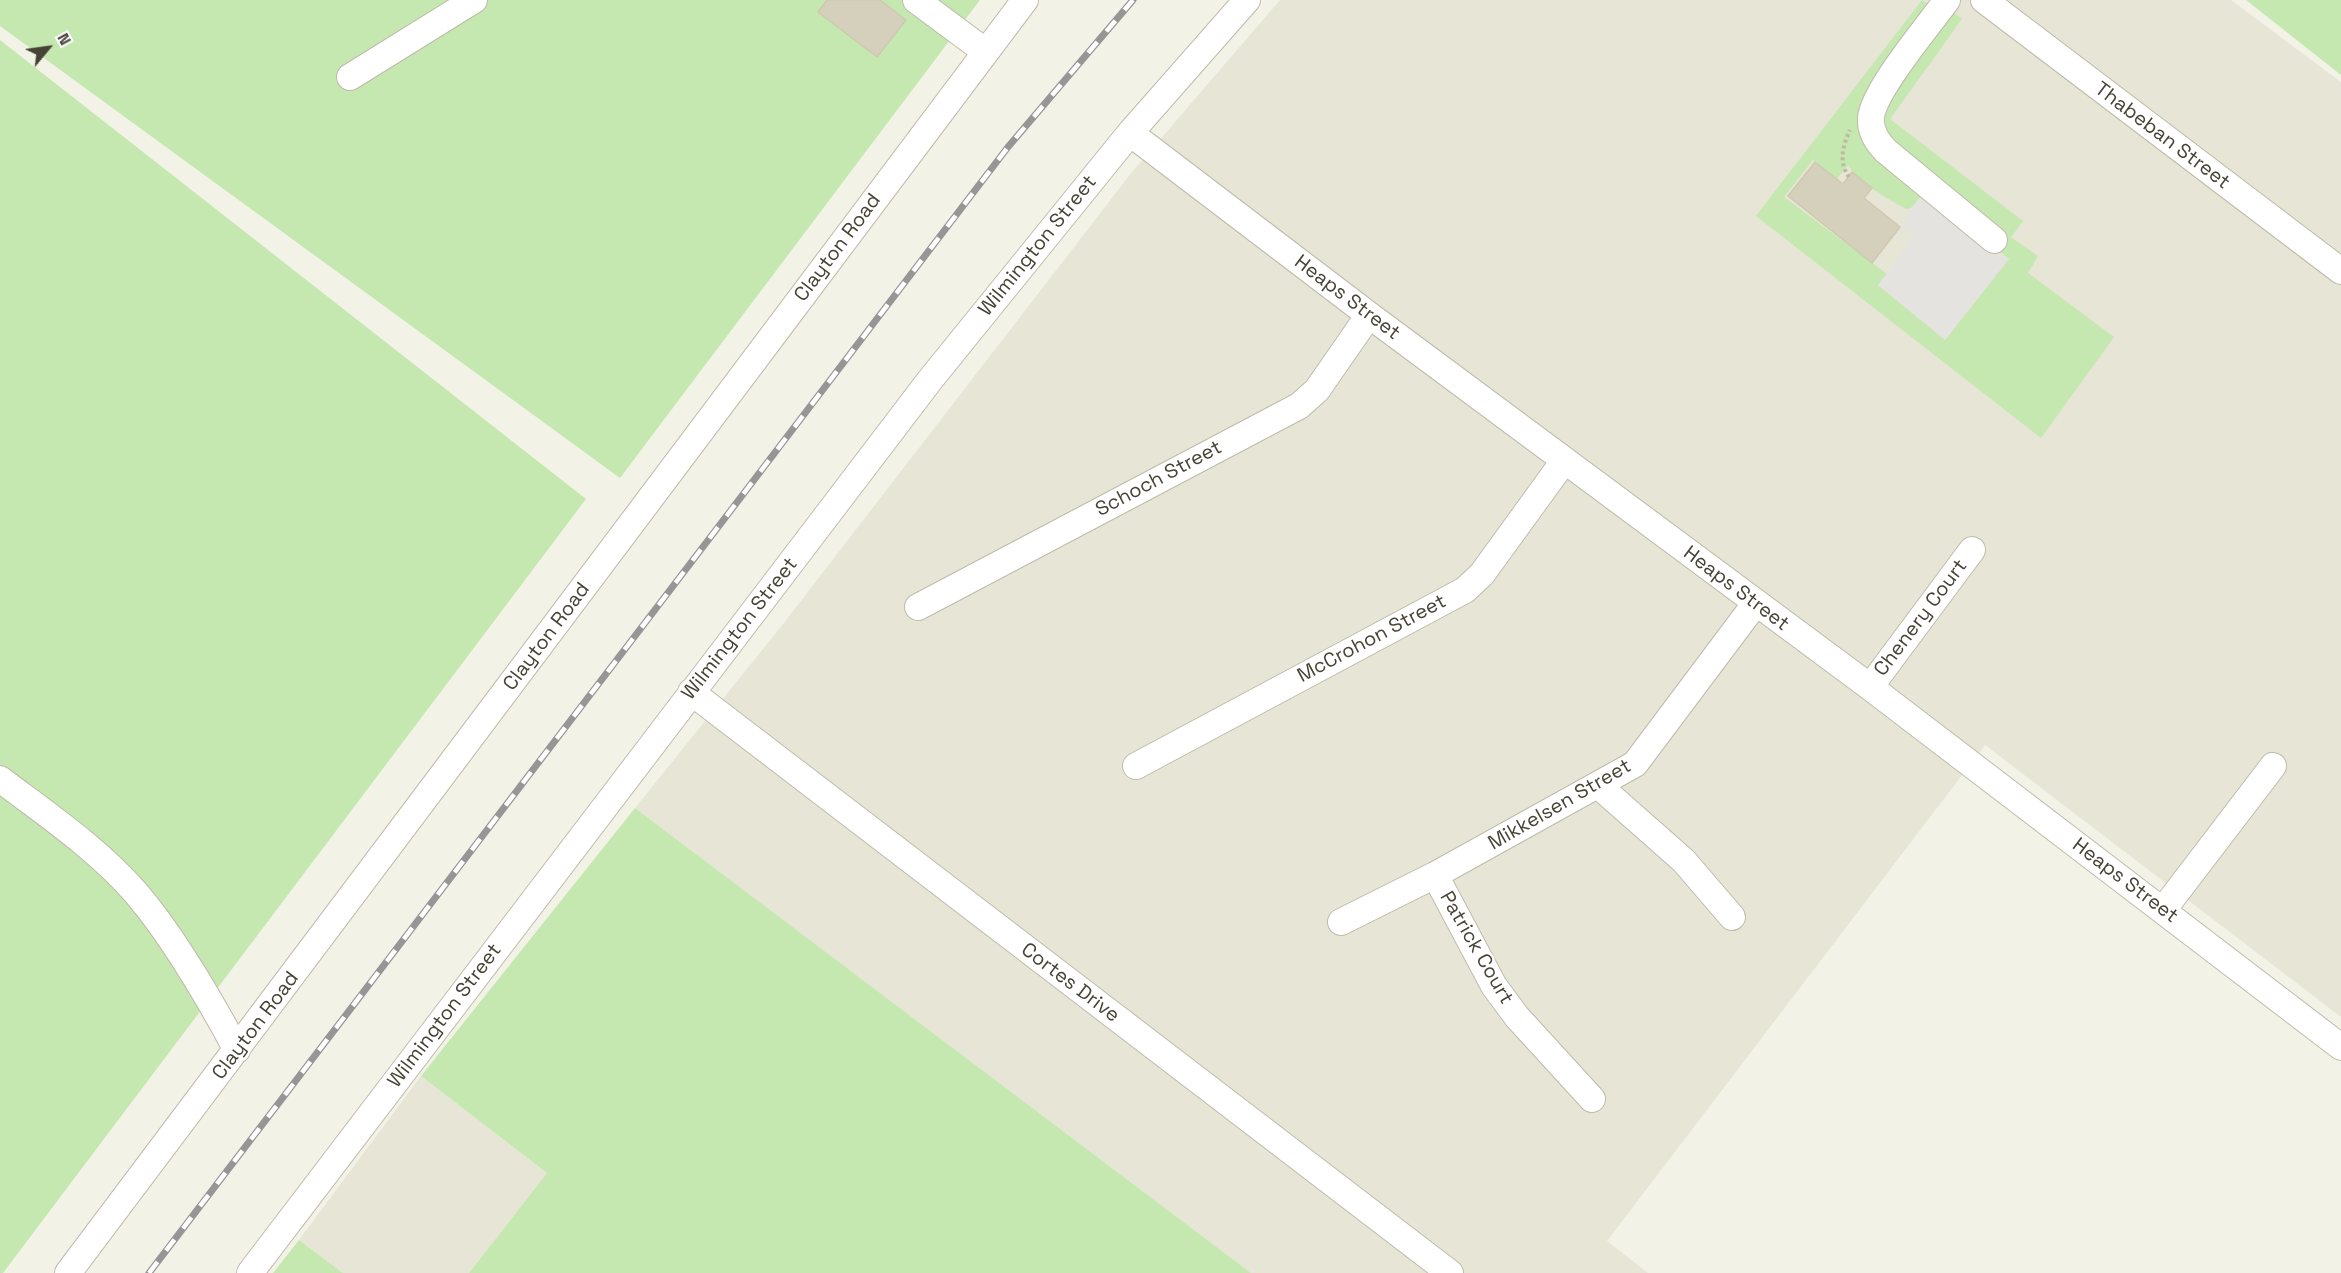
<!DOCTYPE html>
<html>
<head>
<meta charset="utf-8">
<style>
  body { margin:0 }
  #map { position:relative; width:2341px; height:1273px; overflow:hidden; background:#f3f2e7; font-family:"Space Grotesk",sans-serif }
  canvas { display:block }
  .north { position:absolute; left:18px; top:18px; width:60px; height:60px; -webkit-text-stroke:4px #fff; paint-order:stroke; rotate:61deg; font-size:16px; font-weight:700; line-height:24px; text-align:center; color:#464336 }
  .north::after { content:''; display:block; margin:auto; width:21px; height:27px; background:#464336; clip-path:polygon(50% 0,100% 100%,50% 72%,0 100%) }
</style>
</head>
<body>
<div id="map">
<canvas width="2341" height="1273"></canvas>
<div class="north">N</div>
</div>
<script>
const context = document.querySelector('canvas').getContext('2d');
context.lineJoin = 'round';
function fill(path, color) {
  context.fillStyle = color;
  context.fill(path, 'evenodd');
}
function stroke(path, color, width, dash) {
  context.strokeStyle = color;
  context.lineWidth = width;
  context.lineCap = dash ? 'butt' : 'round';
  context.setLineDash(dash || []);
  context.stroke(path);
}
function label(font, color, halo, rows, align = 'center') {
  context.font = font + ' "Space Grotesk",sans-serif';
  context.lineWidth = 4.5;
  context.setLineDash([]);
  context.textBaseline = 'middle';
  context.strokeStyle = halo;
  context.fillStyle = color;
  for (const [text, x, y, turn = 0] of rows) {
    context.save();
    context.translate(x, y);
    context.rotate((+turn || 0) * Math.PI / 180);
    context.textAlign = isNaN(turn) ? turn : align;
    if (halo) context.strokeText(text, 0, 0);
    context.fillText(text, 0, 0);
    context.restore();
  }
}
const residential = new Path2D(`
  M1280 0H2231L2341 82V1017L1985 745 1607 1241 1648 1273H1251L635 808 783 624 1132 172Z
  M421 1076 547 1173 469 1273H343L299 1240Z`);
const green = new Path2D(`
  M0 0H980L620 478 0 26Z
  M1922 0 1935 9 1868 101 1866 121 1871 145 1882 163 1921 197 1911 208 1906 209C1886 197 1860 185 1848 165L1837 179 1813 160 1784 197 1887 274 1878 285 1945 340 2009 259 1993 246 1998 238 1885 143C1879 133 1875 123 1878 112 1884 84 1933 35 1953 12L1962 19 1890 119 2023 221 2011 237 2038 256 2028 273 2114 337 2041 438 1756 216Z
  M2246 0H2341V75Z
  M0 40 586 499 3 1273H0Z
  M635 808 1251 1273H469L547 1173 421 1076Z
  M299 1240 343 1273H273Z`);
const parking = new Path2D(`
  M1925 192 2009 259 1945 340 1878 285 1914 237 1903 227 1911 208Z`);
const building = new Path2D(`
  M827 0H880L906 20 877 57 818 12Z
  M1815 162 1843 184 1852 172 1872 188 1864 198 1900 227 1872 263 1788 196Z`);
const path = new Path2D(`
  M1849 177C1838 162 1843 145 1850 130`);
const minor = new Path2D(`
  M916 0 986 52
  M1947 0C1929 25 1873 91 1871 118 1870 131 1877 142 1886 151L1994 240
  M1984 0 2341 271
  M350 77 474 0
  M1130 133 1369 315 1870 687 2341 1047
  M918 607 1299 406 1317 390 1369 315
  M1870 687 1972 550
  M691 692 1450 1273
  M1136 766 1465 590 1482 574 1564 461
  M0 779C46 814 98 849 136 893 173 936 210 1000 237 1050
  M1599 786 1684 861 1732 917
  M1435 875 1494 986 1517 1017 1592 1099
  M2163 910 2273 766
  M1341 922 1435 875 1635 764 1755 604
  M68 1273 1025 0
  M250 1273 930 380 1130 133 1247 0`);
const rail = new Path2D(`
  M149 1273 1008 147 1133 0`);
const streetNames = [
  ["Thabeban Street",2162,136,37],
  ["Wilmington Street",1038,246,-51],
  ["Clayton Road",838,248,-53],
  ["Heaps Street",1347,298,37],
  ["Schoch Street",1159,479,-28],
  ["Heaps Street",1736,589,37],
  ["Chenery Court",1921,618,-53],
  ["Wilmington Street",740,629,-52],
  ["Clayton Road",547,637,-53],
  ["McCrohon Street",1372,639,-28],
  ["Mikkelsen Street",1560,805,-30],
  ["Heaps Street",2125,881,37],
  ["Patrick Court",1476,948,60],
  ["Cortes Drive",1070,983,37],
  ["Wilmington Street",445,1016,-53],
  ["Clayton Road",256,1026,-53]
];
fill(residential, '#e7e5d5');
fill(green, '#c4e8b0');
fill(parking, '#e4e3df');
fill(building, '#d5d0bc');
stroke(building, '#d0c9af', 1.5);
stroke(minor, '#bfbba9', 28);
stroke(path, '#c0ba9b', 4, [3, 3]);
stroke(minor, '#fff', 26);
stroke(rail, '#969696', 7);
stroke(rail, '#fff', 4.5, [14]);
label('20px', '#464336', '#fff', streetNames);
</script>
</body>
</html>
